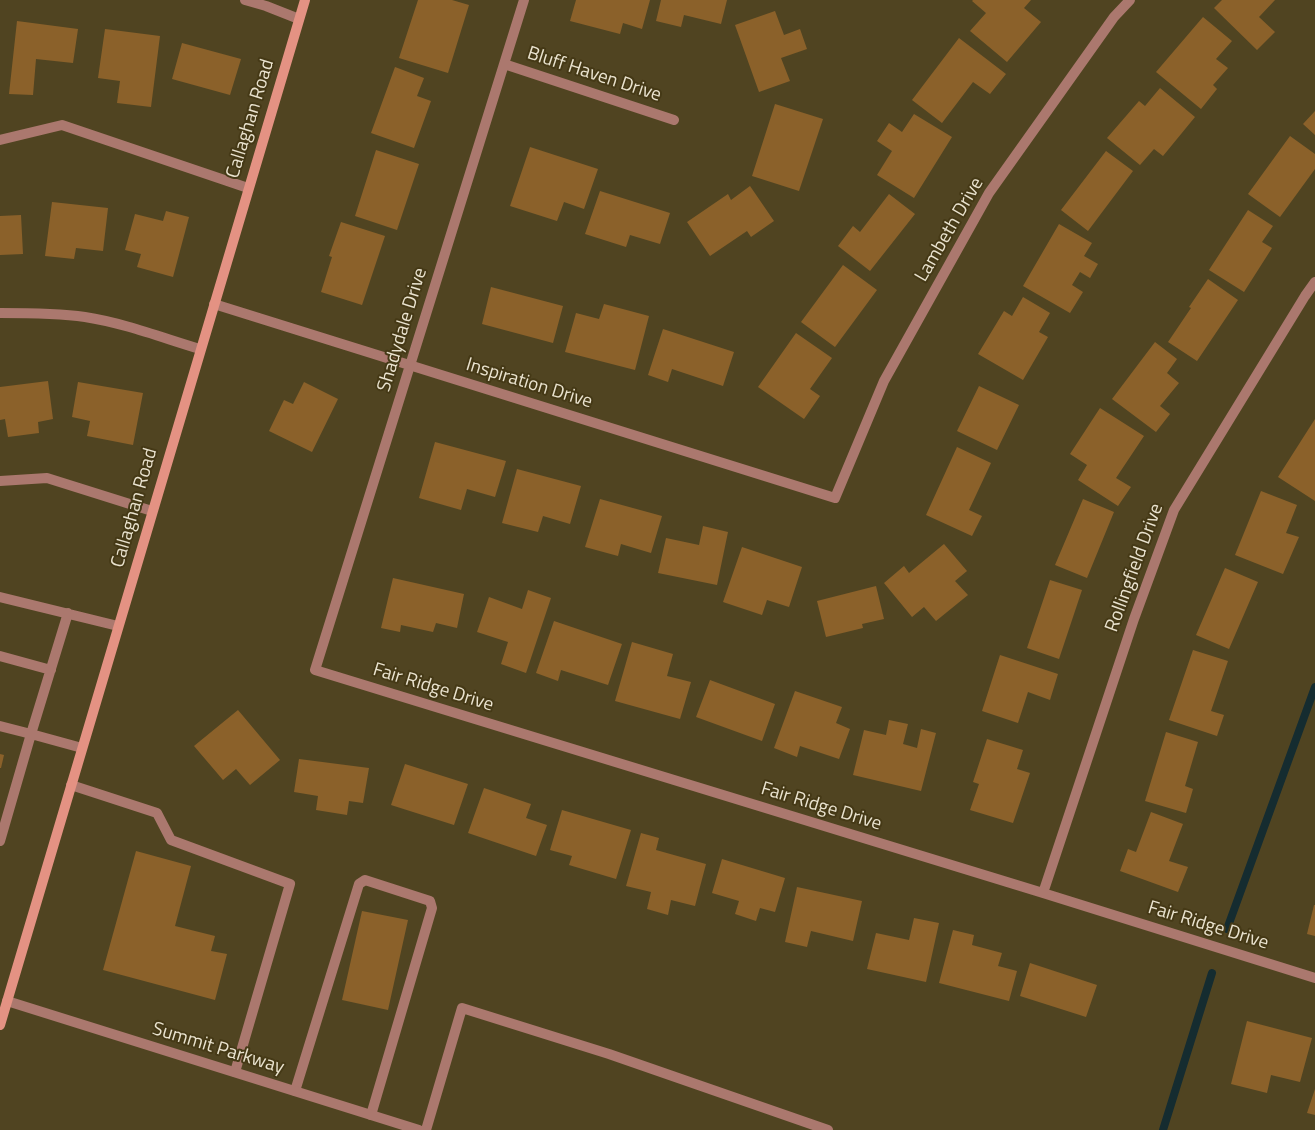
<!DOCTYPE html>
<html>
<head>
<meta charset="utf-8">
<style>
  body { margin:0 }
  canvas { display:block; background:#504421 }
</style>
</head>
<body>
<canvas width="1315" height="1130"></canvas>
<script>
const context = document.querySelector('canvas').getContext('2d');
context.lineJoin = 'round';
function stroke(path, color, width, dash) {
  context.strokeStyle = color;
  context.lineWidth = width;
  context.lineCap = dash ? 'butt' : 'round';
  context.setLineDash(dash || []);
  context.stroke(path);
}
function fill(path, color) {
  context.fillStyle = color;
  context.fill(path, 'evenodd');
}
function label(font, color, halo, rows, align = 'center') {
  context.font = font + ' "Titillium Web",sans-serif';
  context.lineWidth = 4;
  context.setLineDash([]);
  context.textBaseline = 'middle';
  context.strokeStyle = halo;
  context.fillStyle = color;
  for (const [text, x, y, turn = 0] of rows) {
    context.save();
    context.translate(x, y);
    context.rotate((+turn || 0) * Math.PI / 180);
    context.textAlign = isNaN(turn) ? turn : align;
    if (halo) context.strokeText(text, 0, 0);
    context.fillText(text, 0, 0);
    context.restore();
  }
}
const stream = new Path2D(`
  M1227 929 1315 687
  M1163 1130 1212 973`);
const building = new Path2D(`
  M418 0H452L469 5 448 73 399 58Z
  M576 0H650L642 29 623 23 620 34 570 21Z
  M661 0H727L721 24 684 15 681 27 656 21Z
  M973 0H1031L1024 8 1041 22 1007 62 970 31 986 13 972 1Z
  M1222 0H1275L1259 17 1275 32 1257 50 1214 8Z
  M775 11 784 35 800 29 807 49 781 58 790 81 759 92 735 25Z
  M1203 17 1232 41 1216 59 1228 68 1213 85 1217 89 1201 109 1156 72Z
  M17 21 78 29 73 63 36 59 33 95 9 94Z
  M105 29 160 36 151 107 117 103 120 81 98 78Z
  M959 38 1006 74 990 94 973 82 942 123 912 100Z
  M182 43 241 59 230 95 172 79Z
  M395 67 424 78 417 96 431 101 414 148 371 133Z
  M1160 88 1195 117 1163 156 1154 149 1140 165 1107 138 1139 101 1145 106Z
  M775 104 823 119 799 191 752 176Z
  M1315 111V135L1303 124Z
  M914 114 952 137 914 198 877 175 892 151 877 141 889 123 902 132Z
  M1290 136 1315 154V169L1280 217 1248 194Z
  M530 147 598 169 584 209 564 202 557 221 510 206Z
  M376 150 419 164 397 230 355 216Z
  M1106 151 1133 171 1088 231 1061 210Z
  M750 186 774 221 751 237 747 231 710 256 687 222 728 194 731 200Z
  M600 191 670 213 660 244 630 235 626 247 585 234Z
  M889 194 915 214 870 271 838 246 853 226 860 232Z
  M52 202 108 208 103 251 76 248 74 259 45 256Z
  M1248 210 1273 226 1262 242 1272 248 1244 292 1209 270Z
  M166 211 189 217 173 277 137 267 141 254 125 250 135 214 163 221Z
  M21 215 23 254 0 255V216Z
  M341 222 385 236 362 305 321 292 332 257 329 256Z
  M1059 224 1092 243 1084 256 1098 264 1090 278 1080 272 1072 285 1083 292 1070 313 1023 286Z
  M843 265 877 290 835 347 801 322Z
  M1208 279 1238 300 1197 361 1168 342 1191 308 1189 307Z
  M491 287 563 306 553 343 482 324Z
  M1023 297 1050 313 1039 332 1048 337 1023 380 978 354 1004 311 1012 316Z
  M604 304 649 316 635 370 565 352 576 313 599 319Z
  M663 329 734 352 723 386 672 369 668 382 648 375Z
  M796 333 832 358 810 389 820 396 804 419 758 387Z
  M1155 342 1177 359 1167 373 1179 383 1160 406 1170 414 1156 432 1112 399Z
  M48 381 53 419 38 422 39 433 8 437 5 419 0 420V387Z
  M78 382 143 393 133 445 87 436 90 421 72 417Z
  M304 382 338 399 312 452 269 431 284 400 293 404Z
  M979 386 1019 405 997 450 957 431Z
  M1100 408 1144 436 1116 478 1131 487 1118 506 1078 480 1087 465 1070 454Z
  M1315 419V501L1278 477Z
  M435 442 506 461 495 497 467 489 461 510 419 498Z
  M957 447 991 463 969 510 982 516 972 536 926 515Z
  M517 469 581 486 570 524 543 516 538 532 502 523Z
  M1261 491 1297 505 1286 533 1299 537 1283 574 1235 555Z
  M600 499 662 516 651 553 621 544 618 556 585 547Z
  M1083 499 1114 512 1087 578 1055 565Z
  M703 526 728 532 717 585 658 573 666 538 699 545Z
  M944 544 967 571 955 581 968 595 936 621 924 607 912 617 884 583 904 566 909 573Z
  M742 547 802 567 789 607 767 600 762 615 723 602Z
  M1225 568 1258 582 1229 649 1196 635Z
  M393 578 464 594 457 628 436 623 433 632 401 625 400 632 381 628Z
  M1050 580 1082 590 1059 659 1027 648Z
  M876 586 884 619 862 624 863 628 826 637 817 601Z
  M528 590 551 598 526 673 501 664 508 642 477 632 489 597 522 609Z
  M554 621 622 644 608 685 561 670 558 681 536 673Z
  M632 642 673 654 667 676 691 682 680 719 615 701Z
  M1193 650 1228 661 1211 711 1224 715 1217 736 1169 720Z
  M1000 655 1058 674 1050 700 1028 692 1018 723 982 711Z
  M710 680 775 704 762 741 696 717Z
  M795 691 842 707 836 723 850 729 839 759 800 746 797 757 774 748Z
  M238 710 280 760 250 785 236 769 223 780 194 746Z
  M889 720 908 724 903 744 917 748 921 729 936 733 921 791 853 775 864 730 886 735Z
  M1166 732 1198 742 1185 786 1193 789 1186 813 1145 801Z
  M987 739 1023 750 1017 769 1030 773 1013 823 970 810 979 784 973 782Z
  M0 754 4 755 1 768H0Z
  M299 759 369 768 363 803 349 801 347 815 316 810 318 796 294 792Z
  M405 764 468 784 454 825 391 805Z
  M484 788 531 804 526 818 547 825 536 856 468 833Z
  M562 810 631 830 616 879 569 865 572 856 550 850Z
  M1151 812 1183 824 1169 861 1188 867 1178 892 1120 871 1128 849 1136 852Z
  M641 833 659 838 656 850 706 864 695 906 671 900 668 915 647 909 651 892 626 886Z
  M136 851 191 866 175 926 215 936 211 951 227 954 215 1000 103 970Z
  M722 859 785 878 775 912 760 908 756 921 735 914 739 901 712 893Z
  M797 887 862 901 853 941 811 931 807 947 785 942Z
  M1314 905H1315V936L1307 934Z
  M362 911 408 920 388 1010 342 1000Z
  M914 918 939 923 926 982 867 969 876 933 909 940Z
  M953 930 974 935 972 945 1002 953 998 966 1017 971 1009 1001 939 983Z
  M1030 963 1097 985 1086 1017 1020 996Z
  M1247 1021 1312 1038 1300 1082 1271 1075 1267 1093 1231 1084Z
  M1315 1089V1115L1307 1113Z`);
const service = new Path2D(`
  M0 140 62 125 248 188
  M0 481 47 478 152 511
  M0 597 118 626
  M0 656 51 670
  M0 726 31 734 68 613
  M71 785 157 813 171 840 290 884 235 1072
  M0 841 31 734 82 748
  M295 1091 359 884 365 880 430 901 432 908 371 1115
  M426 1130 462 1008 609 1054 828 1130`);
const minor = new Path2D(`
  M245 0 266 6 299 19
  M524 0 315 670 1043 893 1315 978
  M504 64 674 120
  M214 304 835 498 884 381 989 193 1114 17 1130 0
  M0 313C28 313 57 313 85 317 124 323 163 338 200 349
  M1043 893 1134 619 1174 510 1305 296 1315 282
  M7 1001 419 1130`);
const secondary = new Path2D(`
  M0 1025 305 0`);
const streetNames = [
  ["Bluff Haven Drive",594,75,18],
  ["Callaghan Road",251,119,-73],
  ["Lambeth Drive",950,230,-60],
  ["Shadydale Drive",403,330,-73],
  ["Inspiration Drive",529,384,17],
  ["Callaghan Road",135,508,-74],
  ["Rollingfield Drive",1135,568,-70],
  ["Fair Ridge Drive",433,688,17],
  ["Fair Ridge Drive",821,807,17],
  ["Fair Ridge Drive",1208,926,17],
  ["Summit Parkway",218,1049,17]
];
stroke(stream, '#152c30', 8);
fill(building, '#8b612a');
stroke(service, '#ab786e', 10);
stroke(minor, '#ab786e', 10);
stroke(secondary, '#e49283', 10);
label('19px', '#eae3cf', '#453916', streetNames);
</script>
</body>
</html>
